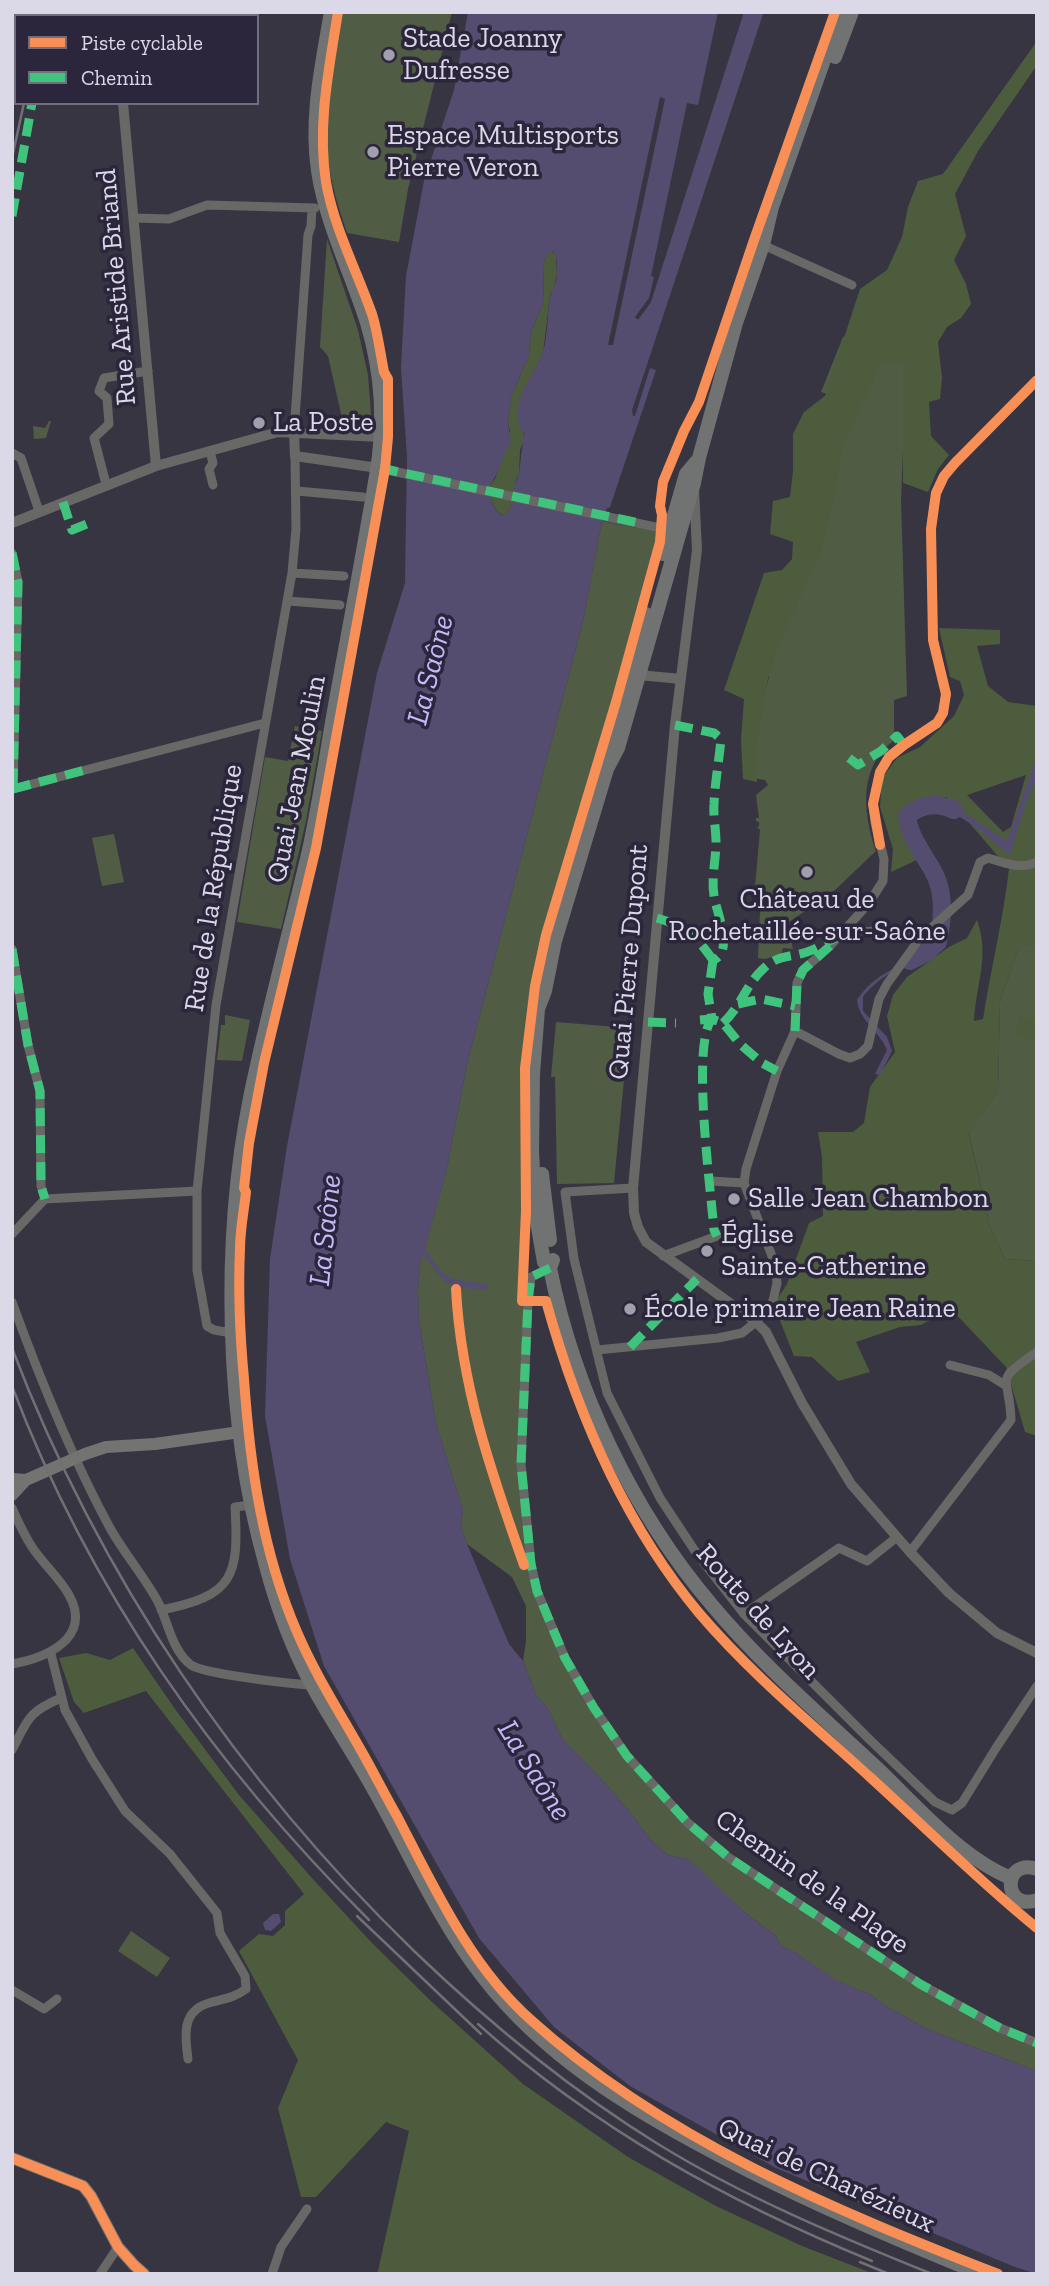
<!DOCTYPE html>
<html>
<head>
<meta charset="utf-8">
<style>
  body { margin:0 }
  #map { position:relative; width:1049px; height:2286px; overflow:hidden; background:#383542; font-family:"Zilla Slab",serif }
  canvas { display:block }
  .frame { position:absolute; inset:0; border:14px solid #dbd8e7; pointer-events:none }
  .legend { position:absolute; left:14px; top:14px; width:245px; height:91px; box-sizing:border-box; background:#2b263c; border:2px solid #716d80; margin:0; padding:9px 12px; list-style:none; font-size:21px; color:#dbd8e7 }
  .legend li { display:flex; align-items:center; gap:14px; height:35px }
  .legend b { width:35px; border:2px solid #716d80 }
</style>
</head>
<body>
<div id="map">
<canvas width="1049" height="2286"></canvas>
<div class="frame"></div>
<ul class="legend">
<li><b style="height:9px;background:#f78f57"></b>Piste cyclable</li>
<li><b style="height:9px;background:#40c37c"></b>Chemin</li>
</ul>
</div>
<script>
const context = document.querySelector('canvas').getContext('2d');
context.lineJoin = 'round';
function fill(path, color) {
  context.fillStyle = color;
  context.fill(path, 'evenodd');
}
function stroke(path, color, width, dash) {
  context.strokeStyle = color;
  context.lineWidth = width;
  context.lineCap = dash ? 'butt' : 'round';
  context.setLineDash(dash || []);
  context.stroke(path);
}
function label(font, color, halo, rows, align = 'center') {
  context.font = font + ' "Zilla Slab",serif';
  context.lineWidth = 7;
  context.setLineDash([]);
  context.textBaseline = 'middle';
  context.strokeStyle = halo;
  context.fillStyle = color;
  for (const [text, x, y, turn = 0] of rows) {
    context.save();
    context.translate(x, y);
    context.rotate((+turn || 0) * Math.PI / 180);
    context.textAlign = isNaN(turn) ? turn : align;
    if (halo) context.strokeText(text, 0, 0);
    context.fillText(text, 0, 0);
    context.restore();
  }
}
const green = new Path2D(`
  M342 12H452L408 189 399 242 347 233C339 209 331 184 328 159 322 110 334 61 342 12Z
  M327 239 358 330 368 375 372 427H344L328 356 320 347Z
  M908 325 901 500 907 696 894 700V731L899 737C858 763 862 810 876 851L816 908 813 906 787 923 793 949 783 948 781 955 764 959 758 958 761 888 755 887 760 830 757 827 759 826V822L756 821V818H759L756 795 768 785 765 780 744 777V773L769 677 762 663 795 593 827 394 821 392 843 337Z
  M49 421H51L46 438 34 439 33 426 45 428Z
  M602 521 657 532 659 539 543 934 532 985 523 1068 521 1138 524 1211 519 1293 525 1294 519 1453 529 1569 567 1667 657 1792 747 1874 818 1922 961 2011 1037 2046V2071L929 2030 889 2008 871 1995 835 1980 796 1953 781 1946 775 1935 743 1911 687 1859 667 1855 648 1837 634 1817 604 1782 563 1740 547 1707 537 1697 523 1661 526 1641V1606L512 1577 467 1544 461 1526 463 1510 436 1424 419 1321 418 1291 420 1264 446 1173 467 1064 583 621Z
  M295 726 322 731 306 821 281 929 237 922 265 757 288 761Z
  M114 834 124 882 102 886 92 838Z
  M1019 946H1037V1261L1005 1259 990 1226 969 1133 998 1091 1000 1002Z
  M225 1015 250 1020 242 1061 217 1060 221 1025H225Z
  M556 1022 629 1028 614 1183 557 1184 555 1077H551Z
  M131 1931 170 1958 157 1977 118 1951Z`);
const forest = new Path2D(`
  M1037 41V65L978 151 955 194 966 236 954 260 966 284 971 304 961 318 947 327 938 342 942 378 940 399 929 402 931 436 949 455 938 469 928 492 903 483V362L882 363 843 446 834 499 822 550 782 638 769 673 755 756 757 782 743 779 741 740 744 699 724 690 764 573 782 570 792 559 793 542 770 534 773 501 790 497 793 471V434L804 412 825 396 860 289 887 270 902 237 908 207 918 181 943 174Z
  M551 251 556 255 557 274 555 285 550 295 543 354 521 396 524 440 520 450 519 473 516 480 513 504 505 516C492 512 490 497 490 485L495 479 506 448 510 431 508 422 511 397 529 355 531 332 544 301 543 267 545 258Z
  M939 628 1000 630V644L977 646 988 686 1008 702 1037 706V946H1019L1000 1002 998 1091 969 1134 990 1226 1005 1259 1037 1261V1436L1025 1432 1006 1367 951 1309 921 1325 900 1327 856 1342 870 1372 838 1381 812 1357 794 1356 779 1318 778 1298 787 1284 809 1223 823 1216 822 1157 818 1132H853L864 1123 870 1087 895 1052 887 1016 893 995 907 977 949 947 967 938 977 920C990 956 976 984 974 1021L983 1019C991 968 1003 920 1009 869L947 797 915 800 919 859 891 872 893 849 880 807 882 778 897 758 920 747 954 716 964 695 960 681 950 677ZM1026 775 1011 827 1003 832 967 795Z
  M1020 1016 1037 1020V1041L1015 1036Z
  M133 1648 175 1709 239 1795 311 1877 372 1943 432 2002 523 2084 628 2157 716 2206 802 2246 874 2274H375L378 2271 409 2131 386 2122 316 2197H301L278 2108 298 2060 239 1951 259 1934 273 1936 285 1925V1911L304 1894 146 1691 84 1713 74 1702 59 1658 86 1653 110 1660Z`);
const water = new Path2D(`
  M468 12H718L698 105 687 103 651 276 654 277 649 298 635 317 638 320 651 302 744 12H762L763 14 632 410 633 416H635L650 368 656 370 610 507 607 508 602 521 583 621 467 1064 446 1173 425 1248C445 1282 449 1279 487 1284V1290C446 1287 448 1288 424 1255L420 1264 418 1291 419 1321 436 1424 463 1510 461 1526 467 1544 509 1644 523 1661 537 1697 547 1707 563 1740 604 1782 634 1817 648 1837 667 1855 687 1859 701 1870 743 1911 775 1935 781 1946 796 1953 836 1980 871 1995 889 2008 929 2030 1037 2071V2274L1015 2267 776 2168 630 2086 554 2027 479 1938 324 1666 290 1559 265 1416 270 1259 287 1146 377 673 405 583 407 457 401 368 406 276 424 181 454 90ZM660 97 665 99 664 104 613 345H608ZM552 251 556 255C557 264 558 273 556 282 554 287 551 292 550 297 547 315 548 335 543 352 536 374 503 409 524 433L519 473 514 488 513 504 505 516C492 513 490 497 490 485 500 472 502 455 511 442L508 422 511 397 529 355 531 332 544 301 543 267 545 258Z
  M1037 756V778L1026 802 1010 855C989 839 958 808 931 807L930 800 943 799 1007 841Z
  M924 801V809C895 823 925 843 926 863 916 848 898 827 906 808Z
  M933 865 939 879 945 909 939 915C939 897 933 882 933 865Z
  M929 949V953C921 959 912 961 903 966 890 972 871 985 863 997V1011L887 1037 892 1051 880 1075 875 1074 887 1050C880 1031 859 1021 857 1000 876 971 903 967 929 949Z
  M273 1914H279L281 1922 271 1931 265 1930 263 1923Z`);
const river = new Path2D(`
  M910 961 927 952 938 942C943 919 945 892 933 871 923 853 909 836 907 816 921 804 937 802 954 810`);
const minor = new Path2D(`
  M134 218 169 219 207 205 315 208
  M763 245 852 285
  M294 432 308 235 311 226 312 208
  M210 451 213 463 209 469 213 485
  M12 453 21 458 39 511
  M378 468 674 531
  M106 484 94 438 109 424 107 398 99 391 104 378 148 371
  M297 491 363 497
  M12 553 18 582 13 789
  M292 573 344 576
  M288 601 340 605
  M13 789 265 723
  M840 937C868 928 891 930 920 938
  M12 949 28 1045 40 1091 41 1186 45 1199
  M795 1031 839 1054 850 1058 860 1054 868 1046 879 999 887 984 920 938 968 895 980 862 988 858C1004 863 1021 870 1037 862
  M711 1181 744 1183
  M633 1188 565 1192 574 1259 607 1393 660 1498 697 1554 744 1614 869 1739 935 1802 952 1810 962 1803 996 1748 1037 1686
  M12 1234 45 1199 197 1191
  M663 1256 717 1236
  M550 1268 531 1277 528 1301 521 1464 531 1564 537 1591 565 1658 594 1708 627 1756 688 1823 728 1857 920 1984 1000 2028 1037 2043
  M12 1302C40 1379 71 1456 110 1528 124 1553 143 1575 157 1600 168 1620 171 1650 191 1665 204 1674 292 1684 312 1685
  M232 1333 214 1330 207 1326 197 1270V1191L216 1005 292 573 296 529 295 456
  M597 1350 718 1338 742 1333 756 1322 773 1301 777 1283 775 1264 744 1183 746 1169 777 1071 795 1031 797 983 803 970 829 947 869 903 883 881 884 859 875 823 873 804 880 772 889 757 904 745 937 723 943 713 946 694 933 640 931 529 936 493 944 476 955 463 1037 380
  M950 1365 989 1375 1005 1385
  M12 1508C18 1521 24 1535 32 1547 43 1564 59 1577 69 1595 93 1638 46 1658 12 1664
  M910 1552 1011 1420C1010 1374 991 1383 1037 1352
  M161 1610C234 1596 239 1576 235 1507L251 1505
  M744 1614 839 1548 867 1561 897 1537
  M51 1654 65 1710 92 1759 125 1811 170 1854 217 1913 220 1933 245 1976 246 1989C234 1998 223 1999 209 2003 181 2011 185 2037 188 2059
  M12 1750C28 1719 28 1712 61 1698
  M12 1990 44 2009 57 1999
  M100 2274 118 2247
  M272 2274 281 2247 307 2209`);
const tertiary = new Path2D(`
  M114 12 115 16
  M123 103 156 466
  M294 432 295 456 378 468
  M694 489 697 550 675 725 633 1188 634 1213 638 1227 646 1242 756 1322 766 1332 802 1403 851 1484 910 1552 949 1593 997 1633 1037 1653
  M12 523 156 466 278 432 381 437
  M639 675 681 679`);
const secondary = new Path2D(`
  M12 1479 26 1480 85 1454 106 1447 155 1444 240 1432
  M12 1495 26 1480
  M12 2158 83 2186 91 2196 118 2247 134 2265 144 2274`);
const primary = new Path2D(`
  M331 12C322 64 310 118 318 171 326 224 351 272 367 323 382 373 385 426 376 476 363 555 348 633 334 711 326 757 319 804 309 850 290 931 268 1011 251 1093 221 1241 225 1421 266 1566 277 1607 293 1650 313 1687 332 1722 355 1755 374 1790 409 1852 439 1921 483 1977 543 2055 629 2108 715 2153 801 2199 891 2237 981 2274
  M835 57 852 12
  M663 554 686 474 696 462
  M608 763V747L646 614
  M542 1174 550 1240
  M553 1260 550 1268C574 1388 632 1511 711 1604 761 1664 820 1715 877 1768 915 1804 962 1859 1011 1878
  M550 1268 544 1262 535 1210 532 1151 533 1074 538 1009 545 991 555 941 607 769 618 748 694 483 699 458 736 323 763 245 772 207 841 12
  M1037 1869C1002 1857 1002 1912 1037 1900`);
const rail = new Path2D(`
  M20 16 21 12
  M36 16 37 12
  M12 56 16 38
  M12 84 16 66
  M12 158 24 103
  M12 1348C99 1577 239 1781 414 1951 489 2023 569 2089 658 2144 744 2197 838 2236 932 2274
  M12 1386C90 1592 214 1765 369 1920
  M357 1916 481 2034
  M478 2024C594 2128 728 2202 872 2261
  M860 2262 889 2274`);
const quiet = new Path2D(`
  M51 16 52 12
  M12 216 32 103
  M380 468 644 524
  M63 502 72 530 94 521
  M12 553 18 582 13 789
  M675 725 714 733 721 739C719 761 715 782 714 804 713 816 716 829 716 842 716 860 711 878 714 896 716 911 735 953 713 960
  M849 758 858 765 881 751 897 736 904 745
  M13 789 89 769
  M657 918C687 927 695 935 713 960
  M12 949 28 1045 40 1091 41 1186 45 1199
  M713 960 708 994 712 1019C691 1043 711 1192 714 1230L717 1236
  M738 1004 761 999 795 1006
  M700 1020 712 1019 723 1023 740 1044 762 1063 777 1071
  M648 1022 676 1023
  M723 1023C740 1008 746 985 762 970 778 954 788 958 807 952 817 949 827 942 837 937
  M795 1031 797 983 803 970 830 946
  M550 1268 531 1277 528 1301 521 1464 531 1564 537 1591 565 1658 594 1708 627 1756 688 1823 728 1857 920 1984 1000 2028 1037 2043
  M630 1347 697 1279`);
const cycleway = new Path2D(`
  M338 12C329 69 317 125 326 182 334 228 357 271 372 314 378 333 380 352 384 372L388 379V437L385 469 316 848 264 1063 249 1143 244 1188 246 1192C244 1211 240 1229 240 1249 238 1292 240 1336 244 1379 250 1465 262 1551 297 1632 316 1676 339 1711 362 1752 374 1773 385 1795 397 1816 434 1887 470 1966 531 2020 663 2139 834 2210 998 2274
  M835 12 754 240 699 402 684 431 663 482 660 506 662 515 660 542 616 702 546 935 535 986 525 1068 526 1211 522 1301H546C577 1413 624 1523 699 1613 750 1673 813 1725 871 1778 926 1828 979 1881 1037 1928
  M880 845 873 804 880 772 889 757 904 745 937 723 943 713 946 694 933 640 931 529 936 493 944 476 955 463 1037 380
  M456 1289C461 1386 492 1475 524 1565
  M12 2158 83 2186 91 2196 118 2247 134 2265 144 2274`);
const markers = [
  [389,55,7,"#a29fad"],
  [373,152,7,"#a29fad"],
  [259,423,7,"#a29fad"],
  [807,872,7,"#a29fad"],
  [734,1199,7,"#a29fad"],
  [707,1251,7,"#a29fad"],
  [630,1309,7,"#a29fad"]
];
const poiNames = [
  ["Stade Joanny",403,39],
  ["Dufresse",403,71],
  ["Espace Multisports",387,136],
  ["Pierre Veron",387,168],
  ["La Poste",273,423],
  ["Château de",807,900,"center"],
  ["Rochetaillée-sur-Saône",807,932,"center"],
  ["Salle Jean Chambon",748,1199],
  ["Église",721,1235],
  ["Sainte-Catherine",721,1267],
  ["École primaire Jean Raine",644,1309]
];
const streetNames = [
  ["Rue Aristide Briand",117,287,-95],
  ["Quai Jean Moulin",297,779,-79],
  ["Rue de la République",214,888,-81],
  ["Quai Pierre Dupont",629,962,-85],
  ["Route de Lyon",758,1612,48],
  ["Chemin de la Plage",812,1882,35],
  ["Quai de Charézieux",826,2176,25]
];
const waterNames = [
  ["La Saône",431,670,-76],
  ["La Saône",326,1230,-84],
  ["La Saône",534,1771,58]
];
fill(green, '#515c45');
fill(forest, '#4d5c3d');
fill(water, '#554d70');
stroke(river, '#554d70', 18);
stroke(minor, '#686867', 9);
stroke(tertiary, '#686867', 10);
stroke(secondary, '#737472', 12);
stroke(primary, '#717272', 14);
stroke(rail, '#717075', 2.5);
stroke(quiet, '#40c37c', 9, [18, 9]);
stroke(cycleway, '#f78f57', 10);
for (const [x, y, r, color] of markers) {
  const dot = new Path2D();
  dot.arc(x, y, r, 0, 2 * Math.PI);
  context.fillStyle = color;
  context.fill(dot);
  stroke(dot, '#2b263c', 2.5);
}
label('28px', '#dbd8e7', '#2b263c', poiNames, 'left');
label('28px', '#dbd8e7', '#2b263c', streetNames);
label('italic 30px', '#c6b8f9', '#2b263c', waterNames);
</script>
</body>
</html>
